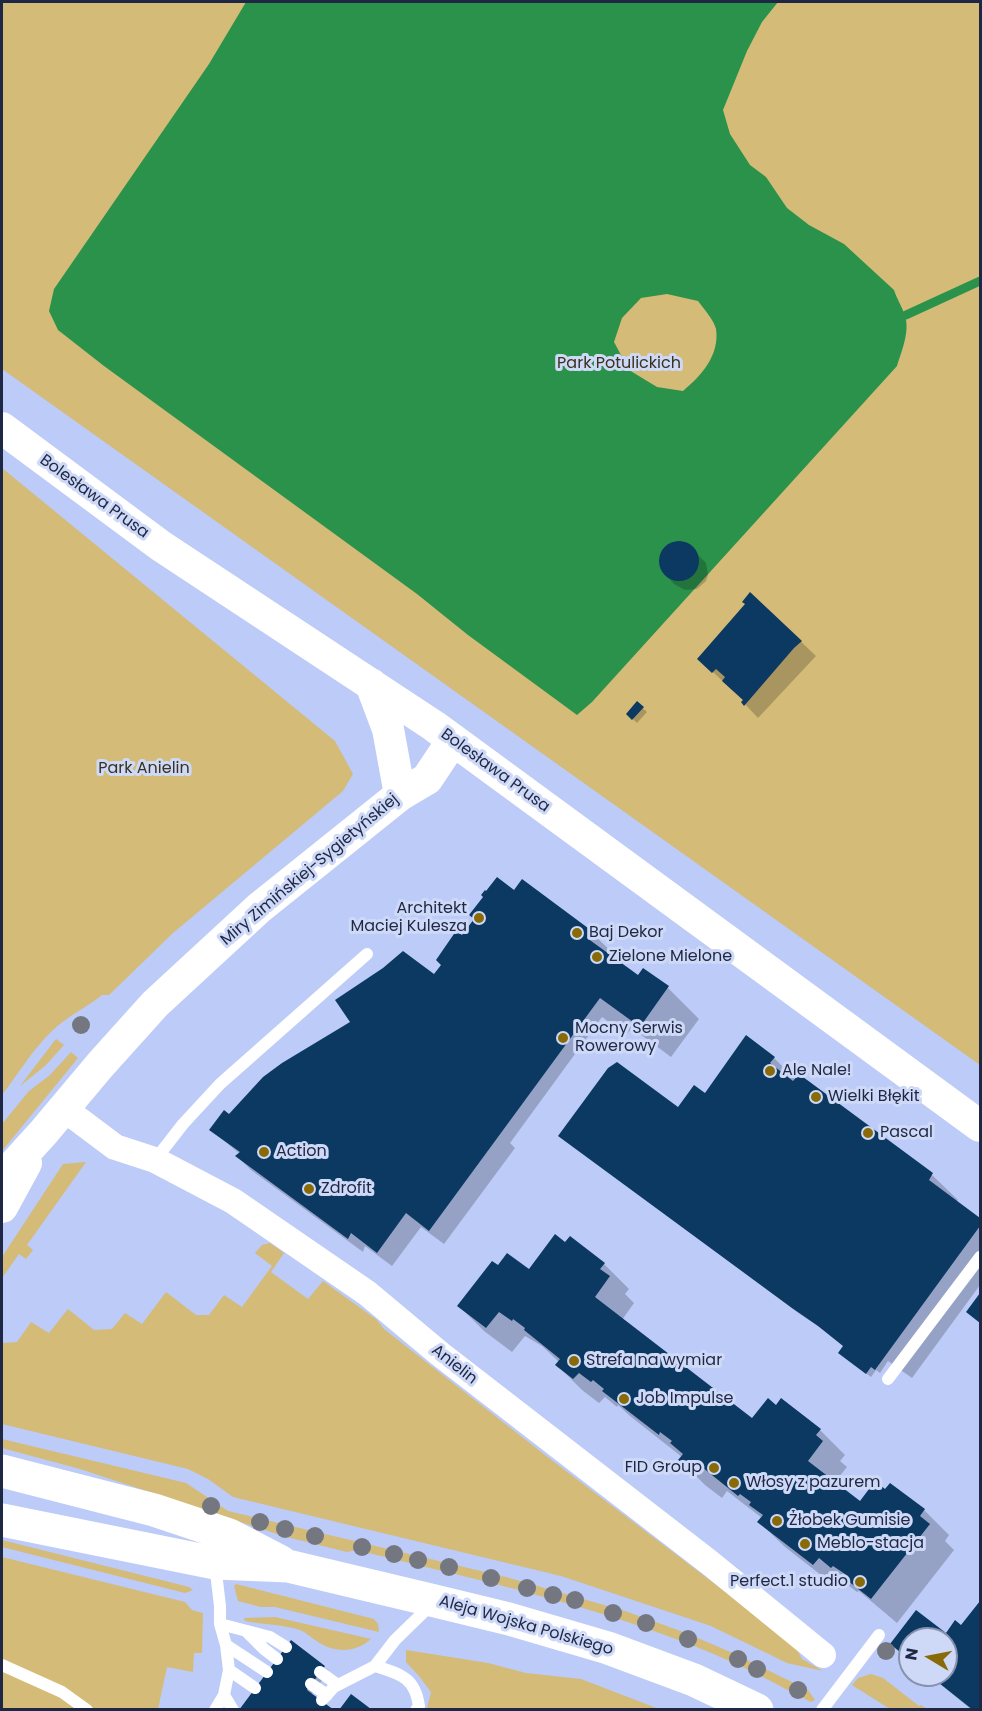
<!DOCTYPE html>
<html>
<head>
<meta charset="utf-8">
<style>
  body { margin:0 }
  #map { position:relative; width:982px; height:1711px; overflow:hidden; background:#bccbf7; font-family:Poppins,sans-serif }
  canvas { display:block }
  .frame { position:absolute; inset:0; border:3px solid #1e2743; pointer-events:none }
  .north { position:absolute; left:898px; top:1627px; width:60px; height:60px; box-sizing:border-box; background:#ced9f7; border:2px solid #8892af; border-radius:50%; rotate:280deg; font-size:16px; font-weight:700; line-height:24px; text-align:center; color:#1e2743 }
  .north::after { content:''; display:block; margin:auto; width:21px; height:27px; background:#886b08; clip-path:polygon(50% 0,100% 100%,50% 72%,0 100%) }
</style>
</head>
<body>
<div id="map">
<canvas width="982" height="1711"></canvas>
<div class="frame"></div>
<div class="north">N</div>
</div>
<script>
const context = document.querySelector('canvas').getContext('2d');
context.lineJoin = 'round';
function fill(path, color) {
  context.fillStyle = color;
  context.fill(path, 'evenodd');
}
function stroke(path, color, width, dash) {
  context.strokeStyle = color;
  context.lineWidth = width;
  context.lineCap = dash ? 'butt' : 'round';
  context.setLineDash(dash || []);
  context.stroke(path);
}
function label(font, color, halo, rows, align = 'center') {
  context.font = font + ' Poppins,sans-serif';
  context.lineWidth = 6;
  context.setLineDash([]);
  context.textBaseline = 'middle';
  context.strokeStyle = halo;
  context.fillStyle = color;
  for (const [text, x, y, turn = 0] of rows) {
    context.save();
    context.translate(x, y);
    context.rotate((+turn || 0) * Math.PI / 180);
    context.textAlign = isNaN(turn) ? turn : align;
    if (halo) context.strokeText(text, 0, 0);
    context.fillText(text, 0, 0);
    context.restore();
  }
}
const green = new Path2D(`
  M2 2H980V1065L2 369Z
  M2 468 335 741 353 774 343 791 173 933 109 995H102C86 1008 67 1016 52 1031 33 1049 18 1074 2 1095Z
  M56 1039 64 1045 46 1065 20 1086Z
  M71 1052 78 1058 2 1151V1124L29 1091 50 1075Z
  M86 1162 27 1245 33 1250 26 1259 19 1254 2 1278V1257L63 1164Z
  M270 1243 284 1253 271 1272 308 1299 323 1281 377 1320 384 1329 545 1455 794 1644 802 1659 823 1671 787 1663 711 1626 561 1576 233 1497 208 1479 188 1469 2 1424V1341L4 1343 17 1342 31 1322 49 1333 68 1309 94 1330 112 1329 125 1313 142 1324 166 1292 196 1315H209L224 1295 242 1307 272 1266 255 1253 262 1245Z
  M2 1439 186 1483 228 1511 506 1577 625 1611 686 1633 735 1654 808 1690 815 1700 811 1702C780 1686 749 1669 716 1655 601 1606 478 1580 356 1550L347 1552 283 1536 80 1469 2 1448Z
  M2 1540 189 1587 193 1590 185 1593 2 1547Z
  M2 1557 185 1602 192 1610 203 1613 202 1653H194L193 1672 167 1667 158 1709H2Z
  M236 1584 374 1619 378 1624 379 1632 275 1607H261L238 1601 234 1586Z
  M275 1617 371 1639C354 1654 333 1653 315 1640 310 1637 306 1632 300 1630 282 1624 264 1625 245 1621L244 1618Z
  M406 1650 488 1663 526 1673 581 1679 659 1709H427L431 1692 419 1676 406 1662Z
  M871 1674 883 1678 919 1706 921 1705 927 1709H890L852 1685 858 1678Z`);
const water = new Path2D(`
  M246 2H778L762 22 747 51 723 110 730 134 750 165 766 177 787 208 809 225 844 244 894 290C897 299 901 305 904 313 911 329 902 350 897 366L592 702 577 715 468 635 417 594 104 366 58 330 49 311 54 289 209 64ZM667 294 698 301C703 308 714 320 716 329 720 355 701 376 683 391L657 387 629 370 614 342 622 318 641 298Z`);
const shadow = new Path2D(`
  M675 543 687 544 706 563 708 575 706 581 697 589 685 590 674 584 660 568 661 555 670 545Z
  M751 594 816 656 758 718 743 702 744 701 699 659 747 605Z
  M637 703 647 712 637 723 628 714Z
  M523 881 591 932 623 963 621 965 638 977 668 988 699 1019 671 1057 632 1028 626 1035 602 1017 510 1143 515 1148 444 1244 421 1227 392 1266 365 1246 363 1252 251 1170 237 1156 240 1154 211 1130 434 976 462 937 515 892Z
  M774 1058 796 1080 799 1076 932 1175 958 1200 956 1202 980 1219V1285L912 1378 888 1361 880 1373 876 1370 871 1377 844 1357V1346L824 1330 797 1312 560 1136 678 1109Z
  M565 1244 604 1264 629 1289 625 1294 634 1303 622 1320 753 1420 820 1430 845 1455 840 1461 847 1467 834 1483 860 1503 885 1491 890 1485 924 1510 949 1535 945 1541 954 1550 897 1623 859 1591 857 1592 844 1582 839 1589 785 1547 759 1522 762 1518 727 1491 722 1498 705 1485 680 1460 682 1457 630 1416 618 1405 617 1407 605 1397 599 1403 582 1390 557 1365 559 1362 542 1346 525 1336 512 1352 484 1331 459 1306 498 1267 529 1272Z
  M980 1603V1710H972L929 1675H946V1639H910V1660L892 1644 917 1612 946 1635 961 1627Z
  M324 1667 329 1671 311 1695 241 1710Z`);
const stream = new Path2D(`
  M906 315 980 281`);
const building = new Path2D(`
  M659 561a20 20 0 1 1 40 0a20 20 0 1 1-40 0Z
  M750 592 802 641 794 648 744 706 741 702 743 700 722 681 725 677 716 669 712 673 697 659 745 604 742 602Z
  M637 701 644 707 632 720 626 714Z
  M497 877 514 890 522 879 592 931 587 938 638 975 643 968 669 986 640 1027 600 998 429 1231 406 1213 377 1253 351 1233 348 1239 235 1156 240 1152 209 1130 224 1110 229 1114 263 1077 282 1063 350 1022 335 1000 383 968 403 951 434 974 441 965 436 960 456 931 462 935 474 919 469 915 483 897 481 895 485 890 486 891Z
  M746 1035 775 1057 770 1063 793 1081 799 1074 933 1173 929 1180 980 1218V1226L875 1370 871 1367 866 1374 838 1353 843 1346 818 1326 792 1308 558 1136 608 1068 617 1062 678 1107 694 1085 705 1093Z
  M555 1234 565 1242 570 1236 605 1263 600 1269 610 1276 595 1297 752 1418 768 1398 776 1405 781 1398 821 1429 816 1435 823 1441 808 1461 860 1501 875 1481 885 1489 890 1483 925 1509 920 1516 930 1524 871 1599 843 1577 845 1574 833 1566 831 1568 819 1558 813 1565 757 1522 763 1515 749 1505 751 1502 740 1494 738 1496 702 1467 696 1474 678 1460 683 1454 670 1443 672 1441 660 1432 659 1435 602 1391 604 1389 593 1380 591 1382 579 1373 573 1379 555 1365 560 1359 524 1330 525 1328 513 1319 512 1321 499 1312 486 1328 457 1306 492 1261 498 1265 507 1253 529 1269Z
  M980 1293V1323L966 1312Z
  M980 1601V1710H973L929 1675H946V1639H910V1660L890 1644 916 1610 946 1633 955 1620 961 1625Z
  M291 1640 325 1666 307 1690 334 1710H239Z
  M351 1694 367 1706 372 1710H339Z`);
const service = new Path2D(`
  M155 1160 183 1124 220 1084 367 954
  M888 1379 980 1257
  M220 1624 270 1637 286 1647
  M247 1632 264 1649 277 1659
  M226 1645 267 1672
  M2 1665 62 1692 87 1710
  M375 1666C400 1674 415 1677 419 1706L416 1710
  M229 1670 255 1688
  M320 1672 338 1685
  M311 1684 327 1695
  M224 1695 233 1710
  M322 1700 334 1687 375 1666 395 1640 432 1604
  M215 1710 224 1695 229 1670 226 1645 220 1624V1606L215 1564
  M822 1710 879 1635`);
const minor = new Path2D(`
  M63 1108 115 1147 155 1160 233 1201 367 1293 440 1354 710 1563 823 1655`);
const tertiary = new Path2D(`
  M2 428 161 546 434 726 980 1126
  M371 684 388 729 400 795
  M2 1178 43 1133 101 1064 155 1004 259 908 400 795 427 779 453 740
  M2 1207 26 1163`);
const secondary = new Path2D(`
  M2 1471 154 1510 229 1535 281 1562
  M2 1520 215 1563 288 1566 435 1601 509 1619 608 1648 694 1680 757 1710`);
const trees = [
  [81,1025],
  [211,1506],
  [260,1522],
  [285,1529],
  [315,1536],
  [362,1547],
  [394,1554],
  [418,1560],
  [449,1567],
  [491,1578],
  [527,1588],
  [553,1595],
  [575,1600],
  [613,1613],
  [646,1623],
  [688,1639],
  [886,1651],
  [738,1659],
  [757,1669],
  [798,1690]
];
const markers = [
  [479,918,6,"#886b08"],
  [577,933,6,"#886b08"],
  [597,957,6,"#886b08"],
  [563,1038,6,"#886b08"],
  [770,1071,6,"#886b08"],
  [816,1097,6,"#886b08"],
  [868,1133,6,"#886b08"],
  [264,1152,6,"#886b08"],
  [309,1189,6,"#886b08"],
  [574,1361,6,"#886b08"],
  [624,1399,6,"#886b08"],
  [714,1468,6,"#886b08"],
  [734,1483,6,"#886b08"],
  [777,1521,6,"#886b08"],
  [805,1544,6,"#886b08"],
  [860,1582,6,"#886b08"]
];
const parkNames = [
  ["Park Potulickich",619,364],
  ["Park Anielin",144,769]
];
const streetNames = [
  ["Bolesława Prusa",94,497,36],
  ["Bolesława Prusa",495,771,36],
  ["Miry Zimińskiej-Sygietyńskiej",310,870,-40],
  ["Anielin",454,1365,38],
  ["Aleja Wojska Polskiego",526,1626,16]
];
const poiNames = [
  ["Architekt",467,909,"right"],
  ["Maciej Kulesza",467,927,"right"],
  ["Baj Dekor",589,933],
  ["Zielone Mielone",609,957],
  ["Mocny Serwis",575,1029],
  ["Rowerowy",575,1047],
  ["Ale Nale!",782,1071],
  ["Wielki Błękit",828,1097],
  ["Pascal",880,1133],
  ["Action",276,1152],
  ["Zdrofit",321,1189],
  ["Strefa na wymiar",586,1361],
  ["Job Impulse",636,1399],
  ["FID Group",702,1468,"right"],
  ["Włosy z pazurem",746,1483],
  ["Żłobek Gumisie",789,1521],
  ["Meblo-stacja",817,1544],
  ["Perfect.1 studio",848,1582,"right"]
];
fill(green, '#d4bb77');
fill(water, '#2b924b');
fill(shadow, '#0003');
stroke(stream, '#2b924b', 9);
fill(building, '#0b3961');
stroke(service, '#fff', 12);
stroke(minor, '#fff', 26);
stroke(tertiary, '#fff', 32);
stroke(secondary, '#fff', 33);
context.fillStyle = '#747780';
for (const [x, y] of trees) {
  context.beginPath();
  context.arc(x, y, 9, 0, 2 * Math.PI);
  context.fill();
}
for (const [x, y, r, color] of markers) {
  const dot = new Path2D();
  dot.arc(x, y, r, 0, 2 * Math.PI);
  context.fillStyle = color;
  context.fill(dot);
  stroke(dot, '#ced9f7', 2);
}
label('16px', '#39321e', '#ced9f7', parkNames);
label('16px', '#1e2743', '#ced9f7', streetNames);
label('16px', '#1e2743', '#ced9f7', poiNames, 'left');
</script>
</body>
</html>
